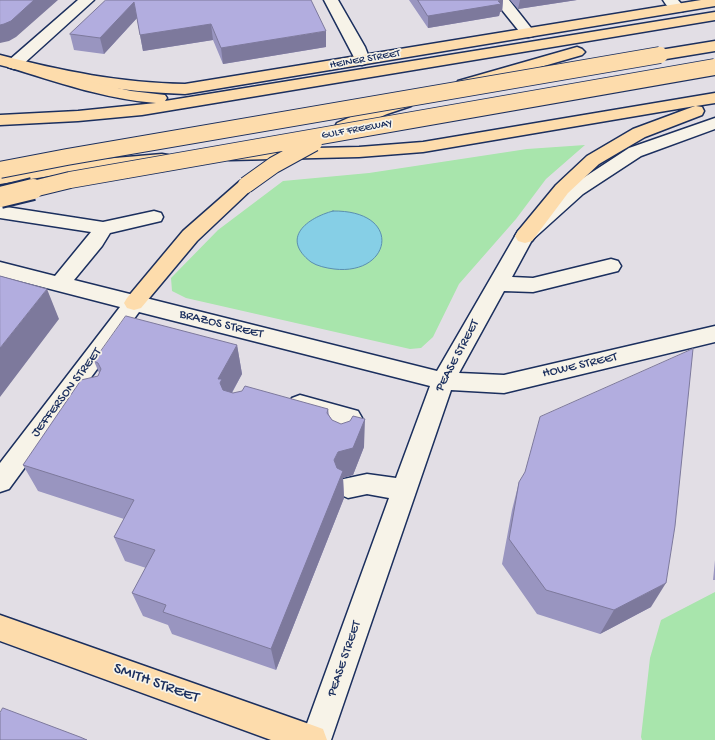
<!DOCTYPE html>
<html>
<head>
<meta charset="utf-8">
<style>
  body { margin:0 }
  canvas { display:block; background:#e2dee5 }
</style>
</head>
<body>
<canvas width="715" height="740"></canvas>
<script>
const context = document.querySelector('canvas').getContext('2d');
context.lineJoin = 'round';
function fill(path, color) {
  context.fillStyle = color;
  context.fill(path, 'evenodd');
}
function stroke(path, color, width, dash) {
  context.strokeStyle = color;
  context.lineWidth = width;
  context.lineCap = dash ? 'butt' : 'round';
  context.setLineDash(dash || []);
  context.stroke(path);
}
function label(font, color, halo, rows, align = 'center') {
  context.font = font + ' "Gochi Hand",sans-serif';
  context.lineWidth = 3.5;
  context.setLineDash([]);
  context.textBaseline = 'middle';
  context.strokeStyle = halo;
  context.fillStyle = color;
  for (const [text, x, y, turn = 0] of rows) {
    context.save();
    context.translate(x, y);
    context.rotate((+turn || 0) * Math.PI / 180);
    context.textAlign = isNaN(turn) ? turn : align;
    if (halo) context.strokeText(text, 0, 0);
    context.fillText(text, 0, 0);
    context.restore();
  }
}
const green = new Path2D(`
  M585 145 546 179 516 219 459 284 433 337 421 348 410 349 186 298 172 291 171 278 218 230 283 181 369 173 527 149Z
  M715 592V740H642L641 737 650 658 661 620Z`);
const water = new Path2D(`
  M333 211C404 210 392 276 334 269 326 268 317 266 311 262 280 238 307 218 333 211Z`);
const minor = new Path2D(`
  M78 0H94L20 67 14 69 8 67 6 64 8 61Z
  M324 0H338L365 47 370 60 367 63 362 65 357 63Z
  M494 0H509L535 33 533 36 528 37 523 36Z
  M663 0H678L685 8 683 11C673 13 668 8 663 0Z
  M715 118V129L641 156 583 194 532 240 512 277 533 278 611 259 618 261 621 266 618 271 533 292 504 291 459 373 504 375 715 326V342L504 393 451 390 331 740H301L389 498 367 494 348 498 339 494 336 487 339 480 367 474 396 478 430 386 139 312 9 489 0 492V463L120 307 0 276V262L55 276 91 232 0 218V206L103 222 154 211 161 213 163 217 161 221 110 233 102 246 74 280 437 371 518 231 571 186 629 148Z
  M300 395 358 411 362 418 350 447 342 450 334 447 330 440 336 423 292 410 289 404 292 398Z`);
const major = new Path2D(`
  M701 0H715V6L185 94C122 92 61 81 0 65V55C62 71 121 83 185 84Z
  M0 615 312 725 323 729 327 740H271L0 641Z`);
const highway = new Path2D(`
  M715 12V20L142 115 78 121 0 125V115L78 111 156 103C105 99 57 82 8 67L6 64 8 61 14 59 91 82 131 91 165 95 167 98 165 101Z
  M715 41V51L660 60 655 58 652 55 655 52 660 50Z
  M577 47 582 49 585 52 582 55 464 89 458 87 456 84 458 81Z
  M715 93V103L696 106 702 107 704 111 702 115 645 137 599 164 568 193 532 241 525 243 518 241 515 236 518 231 556 185 587 156 633 129 695 106 423 152 359 157 230 160 224 159 221 155 224 151 230 150 359 147 423 142Z
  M405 98 411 100 413 103 411 106 387 114 349 131 343 132 337 131 335 127 337 123 375 106Z
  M162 154 168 155 171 159 168 163 56 175 0 184V172L56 163Z
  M246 179 252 181 255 185 252 189 197 241 141 308 134 310 127 308 124 303 127 298 183 231 240 181Z`);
const highwayBridgeFar1 = new Path2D(`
  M0 170 67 157 660 55
  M246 185 274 165 314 143
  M29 190 70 180 715 67`);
const highwayBridge = new Path2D(`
  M0 197 33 189`);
const wall = new Path2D(`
  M106 0 326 47 223 64 213 40 143 51 137 18 104 54 74 50 70 34Z
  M409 0H503L502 12H500L499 16 428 28Z
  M510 0H577L518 9Z
  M237 345 242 374 232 393 328 409 329 415 332 420 364 447 353 475 343 478 344 498 276 670 172 634 168 625 143 616 132 593 146 568 125 561 114 537 124 519 38 491 23 465 98 376 99 373 94 361Z
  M519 482 651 607 600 634 537 614 502 564 512 510Z
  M715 560V580H713Z`);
const shadedWall = new Path2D(`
  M34 0H58L16 37 9 41 0 43V25Z
  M503 0 502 12H500L499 16 428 28V16Z
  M520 0H577L518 9Z
  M134 2 137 18 104 54 100 38Z
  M211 24 213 40 143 51 140 35Z
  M326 31V47L223 64 221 48Z
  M47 289 59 319 0 397V348Z
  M237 345 242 374 226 403 218 379Z
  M365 419 364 447 353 475 343 478 344 498 276 670 271 649 334 460 338 452Z
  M666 583 651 607 600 634 614 610Z`);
const building = new Path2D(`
  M0 0H34L11 21 4 24 0 25Z
  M106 0H311L326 31 221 48 211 24 140 35 134 2 100 38 70 34Z
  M418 0H503L498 1 501 4 428 16Z
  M0 276 47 289 0 348Z
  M126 316 237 345 218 379H222L220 383 223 390 233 393 242 391 245 386 328 409 327 413 332 420 341 424 350 421 353 416 365 419 353 448 338 452 334 460 337 468 343 471 271 649 163 612 166 605 132 593 155 550 114 537 134 500 23 465 81 380 98 376 101 369 98 363 94 361Z
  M693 349 675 526 666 583 614 610 546 590 509 539 519 482 525 472 540 417Z
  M3 708 80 737 87 740H0V713Z`);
const farStreetnames = [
  ["HEINER STREET",365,60,-10],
  ["GULF FREEWAY",357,130,-10]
];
const streetNames = [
  ["BRAZOS STREET",221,325,14],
  ["PEASE STREET",458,356,-62],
  ["HOWE STREET",580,366,-13],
  ["JEFFERSON STREET",67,393,-53],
  ["PEASE STREET",345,659,-71]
];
const nearStreetnames = [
  ["SMITH STREET",156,684,20]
];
fill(green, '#a8e5ac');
fill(water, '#86cfe6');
stroke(water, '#5b8fb0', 1);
stroke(minor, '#1b2f5e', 3);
stroke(major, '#1b2f5e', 3);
stroke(highway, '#1b2f5e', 3);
fill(minor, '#f7f3e8');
fill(major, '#fddcac');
fill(highway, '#fddcac');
stroke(highwayBridgeFar1, '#1b2f5e', 18, []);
stroke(highwayBridge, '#1b2f5e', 24, []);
stroke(highwayBridgeFar1, '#fddcac', 16);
stroke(highwayBridge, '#fddcac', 20);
fill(wall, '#9995c0');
fill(shadedWall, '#7d799c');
fill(building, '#b2addf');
stroke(building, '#7d799c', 1);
label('11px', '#1b2f5e', '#f7f3e8', farStreetnames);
label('13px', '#1b2f5e', '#f7f3e8', streetNames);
label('16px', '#1b2f5e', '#f7f3e8', nearStreetnames);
</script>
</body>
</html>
